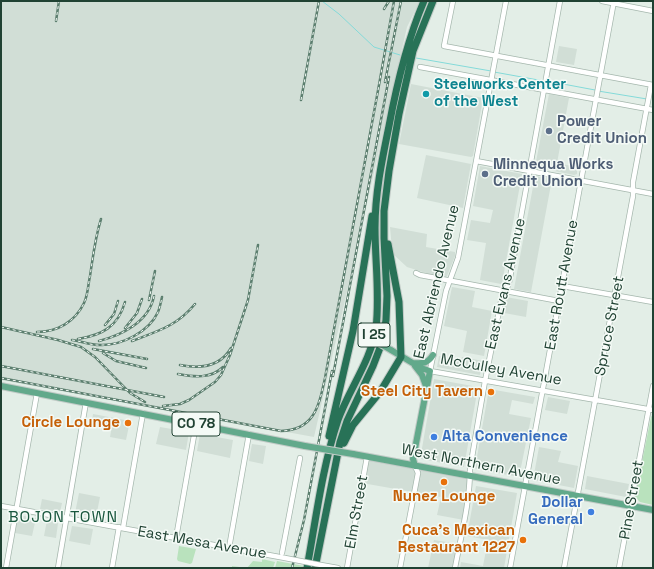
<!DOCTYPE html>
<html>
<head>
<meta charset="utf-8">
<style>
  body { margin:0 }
  #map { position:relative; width:654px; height:569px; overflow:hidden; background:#e3eee7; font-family:"Space Grotesk",sans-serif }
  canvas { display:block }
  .frame { position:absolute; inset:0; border:2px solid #204233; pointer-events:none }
</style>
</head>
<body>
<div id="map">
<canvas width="654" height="569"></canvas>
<div class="frame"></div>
</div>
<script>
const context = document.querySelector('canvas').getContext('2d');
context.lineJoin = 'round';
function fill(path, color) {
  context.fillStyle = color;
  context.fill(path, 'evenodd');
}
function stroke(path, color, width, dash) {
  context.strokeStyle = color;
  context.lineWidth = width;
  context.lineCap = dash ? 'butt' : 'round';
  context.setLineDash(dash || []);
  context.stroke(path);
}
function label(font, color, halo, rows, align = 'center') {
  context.font = font + ' "Space Grotesk",sans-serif';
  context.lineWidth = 3;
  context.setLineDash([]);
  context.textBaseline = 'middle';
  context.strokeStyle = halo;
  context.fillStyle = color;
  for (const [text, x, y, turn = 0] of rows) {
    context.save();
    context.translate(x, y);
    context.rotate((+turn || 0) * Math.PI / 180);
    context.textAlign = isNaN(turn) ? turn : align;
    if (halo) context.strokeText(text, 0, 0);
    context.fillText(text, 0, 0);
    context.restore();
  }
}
const built = new Path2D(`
  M1 1H420L407 27 314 437 1 380Z
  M559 46 577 49 574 65 556 62Z
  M411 84 483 98 473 156 471 157 399 144Z
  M549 94 569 98 557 163 577 167V174L574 175 535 167Z
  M426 155 471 164 463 208 417 198Z
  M480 166 522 174 502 283 501 284 480 280 486 243 467 240 471 220 490 223 493 210 473 206Z
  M535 176 552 179 531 292 514 289Z
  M390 227 427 234 426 247 455 252V256L447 276 446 277 426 273 407 267 394 255 392 249Z
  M452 287 475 291 472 307 492 311 484 356 463 352 467 331 444 326Z
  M506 297 528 301 526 317 504 313Z
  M439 356 461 360 462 357 483 361 480 375 437 367Z
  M434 379 478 387 464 467 421 459V454Z
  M489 389 535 397 533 404 512 400 509 414 531 418 519 477 476 469 475 468Z
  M548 397 570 401 567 414 545 410Z
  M93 414 130 421 126 440 110 437 112 426 92 422Z
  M160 427 189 432 186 450 156 444Z
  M200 434 233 440 230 458 197 451Z
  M252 444 266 446 263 464 249 461Z
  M539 447 561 451 558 462 578 466 574 488 533 480Z
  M366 460 470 480 464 520 437 515 441 497 362 483Z
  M587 476 629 484 626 497 585 489Z
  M476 486 517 493 504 568H460L461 562 483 566 488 540 467 536Z
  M79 493 100 497 96 517 75 513Z
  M42 499 62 503 60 512 40 509Z
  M18 515 36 518 32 536 15 533Z
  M47 520 58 523 56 538 44 536Z
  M72 526 93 529 90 545 69 541Z
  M434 540 459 544 455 568H428Z`);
const green = new Path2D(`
  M653 414V505L640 502 635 497 651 417Z
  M179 546 196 549 192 563 190 564 178 561 177 559Z
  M262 559 275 562 273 568H232V566L247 568 253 561 262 562Z
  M277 561 304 566V568H275Z`);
const stream = new Path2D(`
  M322 1 339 14 374 47 400 55
  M416 58 491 71
  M494 72 544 81
  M547 81 595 90
  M598 91 647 99`);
const minor = new Path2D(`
  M453 1 444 46 653 85
  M506 1 458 258 446 291 430 371 653 410
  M602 1 653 11
  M420 67 653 110
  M476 161 653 194
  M416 273 420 275 559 301
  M562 286 653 302
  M1 506 285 558
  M123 528 143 413
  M176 538 196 424
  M229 548 249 434
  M282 553 300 458
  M321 565 338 568
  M6 568 37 393
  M58 568 86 402
  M112 568 119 527
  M347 568 367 457
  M400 568 418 473 415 466
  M455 568C461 536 470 502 470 469L485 381 501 301 509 283 560 1
  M510 568 614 1
  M564 568 633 196V182L651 85
  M619 568 653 386`);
const major = new Path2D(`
  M391 350 421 368 430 371 413 459 415 466
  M413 363C423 364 428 363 433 355
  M415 366 422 375 426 386
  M1 386 305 446
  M353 454 653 510`);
const highway = new Path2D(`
  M329 436 353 331 372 216
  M344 443 353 425 380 392 401 357 399 302 388 244
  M307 568C316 519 322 468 338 420 349 389 371 361 376 328 380 295 375 261 375 228 375 193 382 160 389 126 397 83 407 41 424 1
  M315 568 340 442 347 421 373 366 383 340 386 320 387 296 384 238V211L389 171 399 114 413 51 433 1`);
const rail = new Path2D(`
  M384 9 389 1
  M56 21 59 1
  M385 82 401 1
  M301 100 319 1
  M149 300 155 271
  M105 325 114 314 118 301
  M1 327 58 340 81 347 95 357 130 393 145 402
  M125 328 137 313 142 299
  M37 332C57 332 75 322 84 303 88 295 88 285 90 276 93 257 95 238 101 219
  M78 339C102 335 118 327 125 302
  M72 340C81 341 92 346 102 345 122 345 149 332 158 312 160 307 161 302 162 297
  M99 341C122 335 149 322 154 296
  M132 341C158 331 177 326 195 304
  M93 349 147 359
  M103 353 116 361 146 368
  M180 365C200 369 220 367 231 348
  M1 366 164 397
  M178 374C194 377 211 379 223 367
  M333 376 389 77
  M1 378 281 431C315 430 319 405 325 378L379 85 394 1
  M163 406 180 404 189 400 215 382 221 375 230 355 248 300 258 245
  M292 568 304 520 332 371`);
const minorBridge = new Path2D(`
  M285 558 321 565`);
const majorBridge = new Path2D(`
  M361 333 391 350
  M305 446 353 454`);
const markers = [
  [426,94,4,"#0f9aa8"],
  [549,131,4,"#5c6f8a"],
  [485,174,4,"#5c6f8a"],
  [491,392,4,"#e8710a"],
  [128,423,4,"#e8710a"],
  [434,437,4,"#3f7fe0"],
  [444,482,4,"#e8710a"],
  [591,512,4,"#3f7fe0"],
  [523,540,4,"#e8710a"]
];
const shields = [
  [374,335,32],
  [196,424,48]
];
const shieldNames = [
  ["I 25",374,335],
  ["CO 78",196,424]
];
const cultureNames = [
  ["Steelworks Center",434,85],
  ["of the West",434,102]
];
const serviceNames = [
  ["Power",557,122],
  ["Credit Union",557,139],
  ["Minnequa Works",493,165],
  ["Credit Union",493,182]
];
const streetNames = [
  ["East Abriendo Avenue",437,282,-77],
  ["East Evans Avenue",506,284,-77],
  ["East Routt Avenue",562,285,-80],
  ["Spruce Street",610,326,-79],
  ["McCulley Avenue",501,370,10],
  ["West Northern Avenue",481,465,11],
  ["Pine Street",632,500,-80],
  ["Elm Street",357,512,-80],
  ["East Mesa Avenue",202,543,10]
];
const foodNames = [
  ["Steel City Tavern",483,392],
  ["Circle Lounge",120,423],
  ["Nunez Lounge",444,497,"center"],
  ["Cuca's Mexican",515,531],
  ["Restaurant 1227",515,548]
];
const shopNames = [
  ["Alta Convenience",442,437],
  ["Dollar",583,503,"right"],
  ["General",583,520,"right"]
];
const neighbourhoodNames = [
  ["BOJON TOWN",63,518]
];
fill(built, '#d1ded6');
fill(green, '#b9e2bd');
stroke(stream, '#84dad9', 1);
stroke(minor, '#a5b7ad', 6);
stroke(major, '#c1cac6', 8);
stroke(highway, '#c1cac6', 9);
stroke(minor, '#fff', 4.5);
stroke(major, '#62a98b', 6);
stroke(highway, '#287257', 7);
stroke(rail, '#5b7e6e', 2.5);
stroke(rail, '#f4faf6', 1, [3]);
stroke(minorBridge, '#a5b7ad', 6, []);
stroke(majorBridge, '#c1cac6', 8, []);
stroke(minorBridge, '#fff', 4.5);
stroke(majorBridge, '#62a98b', 6);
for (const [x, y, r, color] of markers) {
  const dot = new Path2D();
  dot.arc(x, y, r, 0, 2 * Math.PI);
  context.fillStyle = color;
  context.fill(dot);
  stroke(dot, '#f4faf6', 1.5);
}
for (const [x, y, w] of shields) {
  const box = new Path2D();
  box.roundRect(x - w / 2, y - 12, w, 24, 3);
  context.fillStyle = '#f4faf6';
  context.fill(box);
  stroke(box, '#204233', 1);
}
label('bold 14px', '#204233', null, shieldNames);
label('bold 15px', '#0d838f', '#f4faf6', cultureNames, 'left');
label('bold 15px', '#4e5e75', '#f4faf6', serviceNames, 'left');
label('15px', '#204233', '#f4faf6', streetNames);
label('bold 15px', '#c56008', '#f4faf6', foodNames, 'right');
label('bold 15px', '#366cbe', '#f4faf6', shopNames, 'left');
context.letterSpacing = '1px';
label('16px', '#19573e', '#f4faf6', neighbourhoodNames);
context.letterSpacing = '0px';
</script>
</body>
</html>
